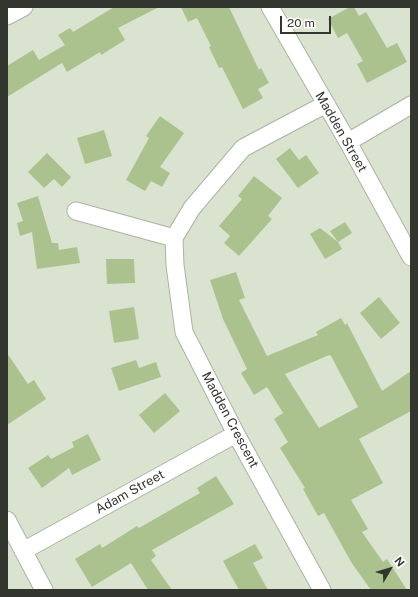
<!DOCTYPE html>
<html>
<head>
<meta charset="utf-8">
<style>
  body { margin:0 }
  #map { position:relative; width:418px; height:597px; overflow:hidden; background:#dae2d0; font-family:"Public Sans",sans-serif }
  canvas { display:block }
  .frame { position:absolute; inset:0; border:8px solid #33362f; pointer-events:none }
  .north { position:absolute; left:370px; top:549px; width:40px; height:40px; -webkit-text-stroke:3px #fff; paint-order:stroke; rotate:52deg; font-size:11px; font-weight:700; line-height:16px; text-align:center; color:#33362f }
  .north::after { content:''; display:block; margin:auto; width:14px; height:18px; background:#33362f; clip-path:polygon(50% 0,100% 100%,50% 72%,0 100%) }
  .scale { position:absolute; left:280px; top:16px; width:51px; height:18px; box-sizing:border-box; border:2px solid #33362f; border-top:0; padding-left:5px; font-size:12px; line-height:14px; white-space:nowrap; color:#33362f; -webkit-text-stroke:3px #fff; paint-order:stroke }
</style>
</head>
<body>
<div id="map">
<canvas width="418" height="597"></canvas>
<div class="frame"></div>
<div class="north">N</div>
<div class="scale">20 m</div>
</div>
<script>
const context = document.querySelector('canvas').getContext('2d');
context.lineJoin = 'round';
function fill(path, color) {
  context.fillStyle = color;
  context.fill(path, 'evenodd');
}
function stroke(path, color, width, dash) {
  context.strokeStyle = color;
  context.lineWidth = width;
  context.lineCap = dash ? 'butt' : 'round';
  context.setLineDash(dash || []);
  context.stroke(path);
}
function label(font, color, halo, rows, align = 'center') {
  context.font = font + ' "Public Sans",sans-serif';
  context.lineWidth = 3;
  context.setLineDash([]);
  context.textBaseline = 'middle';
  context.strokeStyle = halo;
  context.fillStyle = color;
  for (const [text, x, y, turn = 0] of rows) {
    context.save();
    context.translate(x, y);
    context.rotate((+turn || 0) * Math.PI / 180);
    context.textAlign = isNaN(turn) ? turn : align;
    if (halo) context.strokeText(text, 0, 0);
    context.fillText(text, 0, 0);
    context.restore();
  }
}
const building = new Path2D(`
  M114 7H159L118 28 125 40 101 55 100 52 67 72 62 63 7 97V66L33 50 39 60 65 45 58 35 70 28 73 32Z
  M181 7H229L259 70 261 68 269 83 258 89 263 98 243 109 222 67 219 68 209 47 211 46 197 18 188 22Z
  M350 7H354L359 16 366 12 387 48 397 43 407 62 367 83 357 64 363 61 347 33 338 38 328 19Z
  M160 116 184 133 160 167 170 173 162 187 151 181 145 191 126 180 149 138 146 136Z
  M104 130 112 156 85 164 77 138Z
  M290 148 299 160 306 155 319 173 298 188 276 159Z
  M47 153 71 177 62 187 54 179 44 188 28 172Z
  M254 176 282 198 268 216 272 219 239 256 224 243 230 236 219 226 242 199 238 196Z
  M38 196 52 243H58L59 250 77 247 80 263 37 269 32 232 20 236 17 223 23 221 17 203Z
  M345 222 352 233 338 242 330 231Z
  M320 228 338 242 342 249 325 259 310 234Z
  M106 259H134L135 283 107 284Z
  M236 272 245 298 239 300 267 356 318 335 316 332 341 318 345 325 347 323 382 391 411 371V411L359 439 383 483 351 500 368 529 362 532 383 562 387 559 407 590H371L351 562 324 513 318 516 303 489 305 488 280 448 288 442 274 419 283 413 267 387 254 395 241 373 247 369 223 319 210 280ZM329 355 331 356 358 407 319 428 285 374Z
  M379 297 400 323 381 339 360 313Z
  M134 307 139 339 114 343 109 311Z
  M7 353 28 384 34 380 46 399 7 425Z
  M136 360 139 368 156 362 161 377 119 391 111 368Z
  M165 393 180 411 154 433 139 415Z
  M88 434 101 460 72 475 69 468 42 488 28 468 48 455 51 459 74 447 72 442Z
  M216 476 234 504 152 550 156 556 151 560 172 590H148L131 563 92 587 75 559 100 544 102 548 137 526 139 528 200 493 197 488Z
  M255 544 263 558 253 563 268 590H239L223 561Z`);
const street = new Path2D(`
  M270 7 348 142 411 257
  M7 16 24 7
  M348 142 411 105
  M76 211 174 238
  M7 520 44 590
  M23 551 236 434
  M322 590 236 434 184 332 175 265 174 238 192 208 243 148 326 104`);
const streetNames = [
  ["Madden Street",341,132,60],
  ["Madden Crescent",230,420,62],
  ["Adam Street",130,492,-29]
];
fill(building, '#acc28e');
stroke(street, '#acb3a2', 19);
stroke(street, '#fff', 17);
label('13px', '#33362f', '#fff', streetNames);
</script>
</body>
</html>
